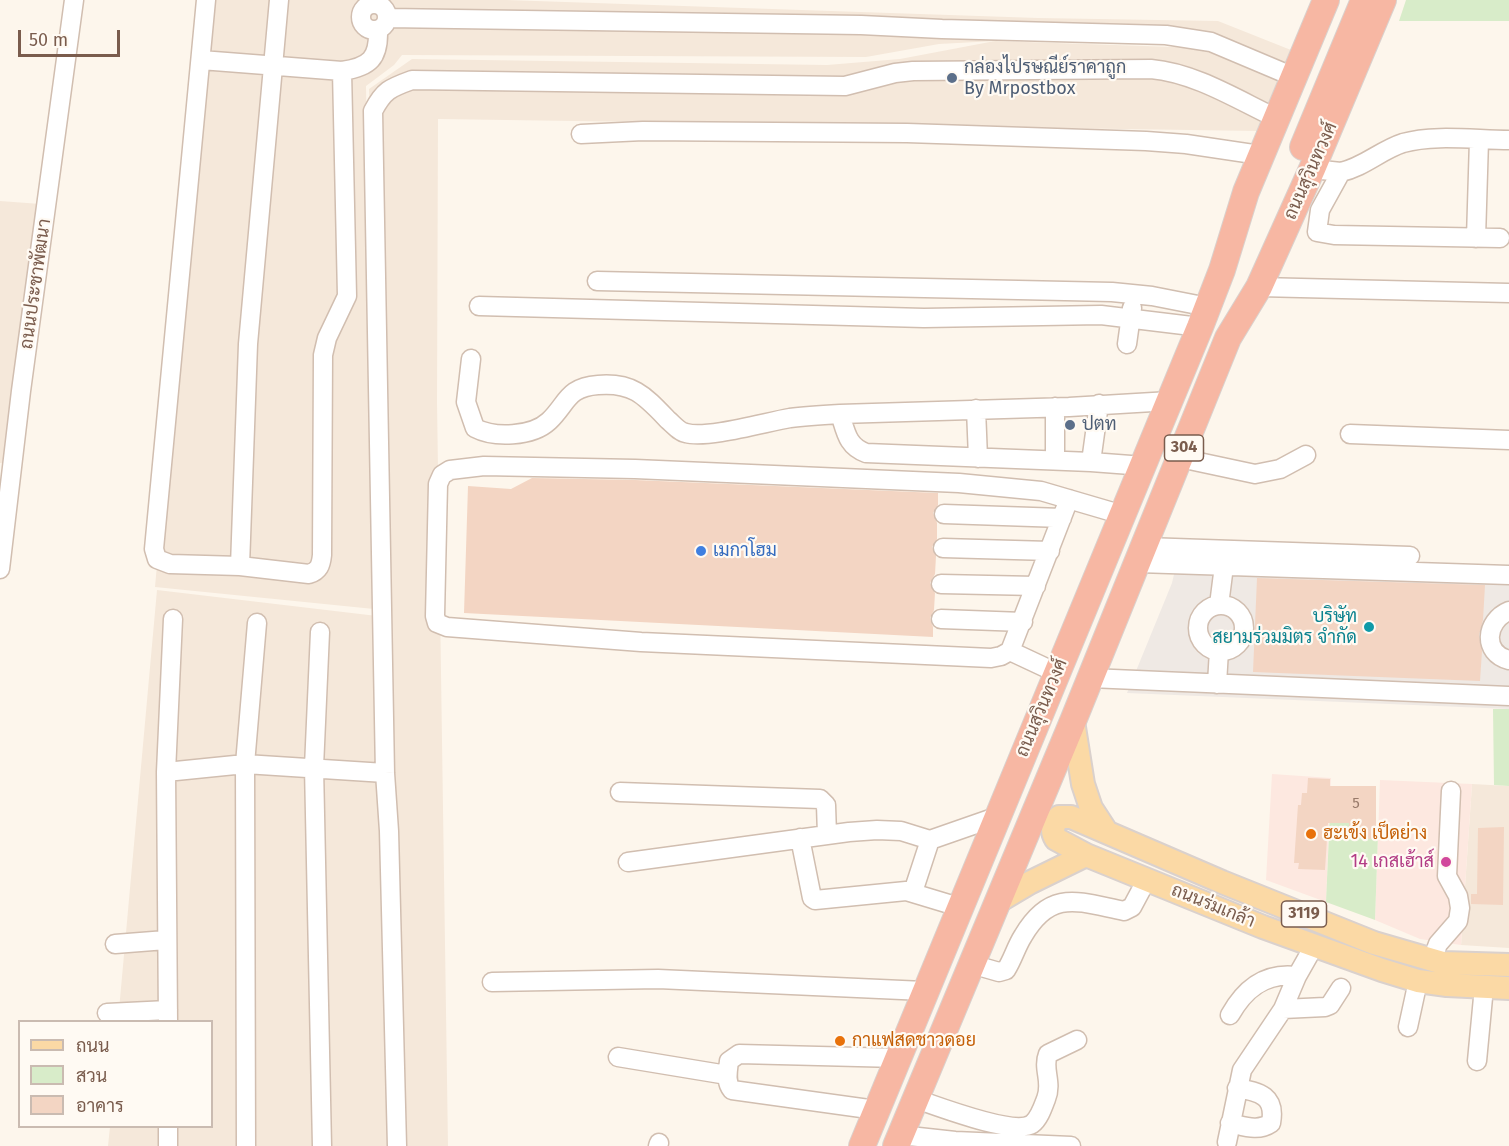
<!DOCTYPE html>
<html>
<head>
<meta charset="utf-8">
<style>
  body { margin:0 }
  #map { position:relative; width:1509px; height:1146px; overflow:hidden; background:#fdf6ec; font-family:"Fira Sans",Sarabun,sans-serif }
  canvas { display:block }
  .legend { position:absolute; left:18px; top:1020px; width:195px; height:108px; box-sizing:border-box; background:#fffaf3; border:2px solid #cabbb1; margin:0; padding:8px 10px; list-style:none; font-size:18px; color:#7a5c4d }
  .legend li { display:flex; align-items:center; gap:12px; height:30px }
  .legend b { width:30px; border:2px solid #cabbb1 }
  .scale { position:absolute; left:18px; top:30px; width:102px; height:27px; box-sizing:border-box; border:3px solid #7a5c4d; border-top:0; padding-left:8px; font-size:18px; line-height:21px; white-space:nowrap; color:#7a5c4d; -webkit-text-stroke:4px #fffaf3; paint-order:stroke }
</style>
</head>
<body>
<div id="map">
<canvas width="1509" height="1146"></canvas>
<ul class="legend">
<li><b style="height:8px;background:#fbd9a5"></b>ถนน</li>
<li><b style="height:16px;background:#d8ecc9"></b>สวน</li>
<li><b style="height:16px;background:#f3d5c3"></b>อาคาร</li>
</ul>
<div class="scale">50 m</div>
</div>
<script>
const context = document.querySelector('canvas').getContext('2d');
context.lineJoin = 'round';
function fill(path, color) {
  context.fillStyle = color;
  context.fill(path, 'evenodd');
}
function stroke(path, color, width, dash) {
  context.strokeStyle = color;
  context.lineWidth = width;
  context.lineCap = dash ? 'butt' : 'round';
  context.setLineDash(dash || []);
  context.stroke(path);
}
function label(font, color, halo, rows, align = 'center') {
  context.font = font + ' "Fira Sans",Sarabun,sans-serif';
  context.lineWidth = 4.5;
  context.setLineDash([]);
  context.textBaseline = 'middle';
  context.strokeStyle = halo;
  context.fillStyle = color;
  for (const [text, x, y, turn = 0] of rows) {
    context.save();
    context.translate(x, y);
    context.rotate((+turn || 0) * Math.PI / 180);
    context.textAlign = isNaN(turn) ? turn : align;
    if (halo) context.strokeText(text, 0, 0);
    context.fillText(text, 0, 0);
    context.restore();
  }
}
const residential = new Path2D(`
  M207 0H506L1038 18 1218 21 1296 52 1284 78 1202 44 1026 39 996 41 1203 48 1284 82 1259 131 438 119 437 402 448 1146H108L110 1127 212 1126V1022L118 1021 157 590 377 616V334L369 89 412 59 827 65 900 59 995 41 939 44 866 57 402 55 394 65 366 86 374 609 155 587Z
  M0 201 54 205 22 465 0 463Z
  M1472 784 1509 786V948L1461 945Z`);
const commercial = new Path2D(`
  M1272 774 1331 778 1326 902 1266 880Z
  M1380 780 1472 784 1461 945 1420 939 1375 920Z`);
const industrial = new Path2D(`
  M1179 553 1509 567V709L1127 693 1172 583Z`);
const green = new Path2D(`
  M1406 0H1509V21H1399Z
  M1493 709H1509V786L1494 785Z
  M1330 811 1378 835 1375 920 1326 902Z`);
const building = new Path2D(`
  M532 478 635 480 938 493V505L933 513 937 523V539L932 547 936 556 935 574 930 583 935 593 934 610 930 618 933 627V637L464 613 468 486 511 489Z
  M1257 578 1485 585 1483 620 1479 635 1482 651 1480 681 1253 672Z
  M1308 778 1330 779V786H1376V839H1364V833H1349V823H1328L1325 870 1298 869 1299 863H1294L1298 805H1301L1302 793H1307Z
  M1504 827 1503 905 1471 904V894H1477L1478 828Z`);
const minor = new Path2D(`
  M206 0 154 549 157 559 170 564 240 566 309 574C319 571 321 565 322 555L323 355 327 338 347 296 342 71
  M361 17a13 13 0 1 1 26 0a13 13 0 1 1-26 0Z
  M388 18 861 25 942 29 1166 35 1211 42 1294 77
  M201 60 342 71C370 67 379 58 378 30
  M581 134 643 131 907 133 1146 141 1186 144 1260 155
  M1312 169 1341 172 1320 210 1317 232 1334 235 1500 238
  M1341 172C1364 167 1381 150 1403 143 1434 134 1476 140 1509 140
  M1476 238 1479 140
  M597 281 1112 292 1152 296 1208 307
  M1259 287 1509 293
  M479 306 924 318 1101 315 1200 327
  M1127 344 1132 308
  M471 359 466 402 475 428C494 438 532 437 549 421 567 404 567 387 598 385 633 382 645 396 668 420 673 424 679 432 686 433 707 439 766 422 790 418 806 416 823 415 840 414
  M976 409 978 458
  M1350 434 1509 440
  M1180 458 1255 474 1280 469 1306 455
  M1055 460V407
  M1091 462 1099 404
  M1144 466 1091 462 866 453C847 446 846 432 840 414L1069 407 1170 401
  M944 514 1062 518
  M1145 547 1410 556
  M943 548 1050 551
  M1138 563 1509 575
  M240 566 248 344 279 0
  M0 569 21 391 74 0
  M941 584 1036 586
  M1219 605 1224 566
  M1198 628a23 23 0 1 1 46 0a23 23 0 1 1-46 0Z
  M1509 611C1485 621 1482 653 1509 660
  M941 619 1023 622
  M320 632 314 767 322 1146
  M1010 651 1001 656 991 658 641 642 447 627 437 623 435 616 438 484 442 475 450 470 484 466 635 469 959 483 1041 491 1123 515
  M1057 673 1010 651 1069 499
  M1090 678 1509 696
  M1217 684 1219 650
  M166 772 173 619
  M620 792 820 799 826 805 827 835
  M800 838 812 898 815 900 906 891 959 907
  M628 862 849 832 877 830 901 831 930 840 996 817
  M913 892 930 840
  M115 944 166 940
  M1432 960 1438 944 1458 921 1460 908 1458 896 1447 876 1451 791
  M971 964 999 972 1006 970C1013 959 1016 947 1023 936 1051 888 1079 902 1124 911L1132 907 1147 879
  M492 982 658 979 924 991
  M1283 1009 1325 1007 1330 1005 1341 988
  M107 1013 168 1010
  M1230 1015C1245 988 1266 972 1297 976L1314 946
  M168 1022 166 772 245 764 385 773
  M1408 1027 1418 981
  M618 1057 727 1075
  M1477 1061 1484 987
  M916 1099C937 1106 1014 1136 1032 1124 1039 1119 1043 1107 1046 1099 1053 1082 1042 1069 1048 1054L1077 1040
  M876 1110 732 1090C725 1082 728 1071 729 1061L739 1054 898 1058
  M1230 1123C1244 1126 1258 1132 1271 1123 1276 1096 1260 1092 1237 1088
  M168 1126V1146
  M900 1135 955 1141 1071 1146
  M1227 1142 1242 1070 1283 1009 1297 976
  M246 1146 245 764 257 623
  M397 1146 389 831 385 773 373 111C384 90 390 88 412 80L845 86 895 73 913 71 1151 69C1195 73 1236 99 1276 118
  M658 1146 659 1143`);
const major = new Path2D(`
  M1073 721 1083 784 1091 808 1106 831
  M997 902 1029 883 1086 855
  M1509 965 1443 963 1374 943 1222 882 1071 817H1059C1053 824 1051 831 1056 839L1086 855 1263 927 1382 970 1418 981 1447 985 1509 988`);
const highway = new Path2D(`
  M1303 147 1364 0
  M862 1146 1200 327 1222 270 1246 192 1326 0
  M896 1146 1073 721 1228 338 1259 287 1312 169 1383 0`);
const markers = [
  [952,78,6,"#5c6f8a"],
  [1070,425,6,"#5c6f8a"],
  [701,551,6,"#3f7fe0"],
  [1369,627,6,"#0f9aa8"],
  [1311,834,6,"#e8710a"],
  [1446,862,6,"#d1479c"],
  [840,1041,6,"#e8710a"]
];
const numberNames = [
  ["5",1356,804]
];
const shields = [
  [1184,448,39],
  [1304,914,45]
];
const shieldNames = [
  ["304",1184,448],
  ["3119",1304,914]
];
const serviceNames = [
  ["กล่องไปรษณีย์ราคาถูก",964,68],
  ["By Mrpostbox",964,89],
  ["ปตท",1082,425]
];
const streetNames = [
  ["ถนนสุวินทวงศ์",1311,171,-66],
  ["ถนนประชาพัฒนา",36,284,-82],
  ["ถนนสุวินทวงศ์",1042,708,-67],
  ["ถนนร่มเกล้า",1213,906,22]
];
const shopNames = [
  ["เมกาโฮม",713,551]
];
const cultureNames = [
  ["บริษัท",1357,617],
  ["สยามร่วมมิตร จำกัด",1357,638]
];
const foodNames = [
  ["ฮะเข้ง เป็ดย่าง",1323,834],
  ["กาแฟสดชาวดอย",852,1041]
];
const hotelNames = [
  ["14 เกสเฮ้าส์",1434,862]
];
fill(residential, '#f5e8da');
fill(commercial, '#fde8e0');
fill(industrial, '#efe9e4');
fill(green, '#d8ecc9');
fill(building, '#f3d5c3');
stroke(minor, '#d1beb0', 21);
stroke(major, '#dad1cd', 26);
stroke(highway, '#dad1cd', 28);
stroke(minor, '#fff', 18);
stroke(major, '#fbd9a5', 22);
stroke(highway, '#f7b7a3', 26);
for (const [x, y, r, color] of markers) {
  const dot = new Path2D();
  dot.arc(x, y, r, 0, 2 * Math.PI);
  context.fillStyle = color;
  context.fill(dot);
  stroke(dot, '#fffaf3', 2);
}
label('15px', '#987a6a', null, numberNames);
for (const [x, y, w] of shields) {
  const box = new Path2D();
  box.roundRect(x - w / 2, y - 13, w, 26, 4.5);
  context.fillStyle = '#fffaf3';
  context.fill(box);
  stroke(box, '#7a5c4d', 1.5);
}
label('bold 16px', '#7a5c4d', null, shieldNames);
label('18px', '#4e5e75', '#fffaf3', serviceNames, 'left');
label('18px', '#7a5c4d', '#fffaf3', streetNames);
label('18px', '#366cbe', '#fffaf3', shopNames, 'left');
label('18px', '#0d838f', '#fffaf3', cultureNames, 'right');
label('18px', '#c56008', '#fffaf3', foodNames, 'left');
label('18px', '#b23c85', '#fffaf3', hotelNames, 'right');
</script>
</body>
</html>
